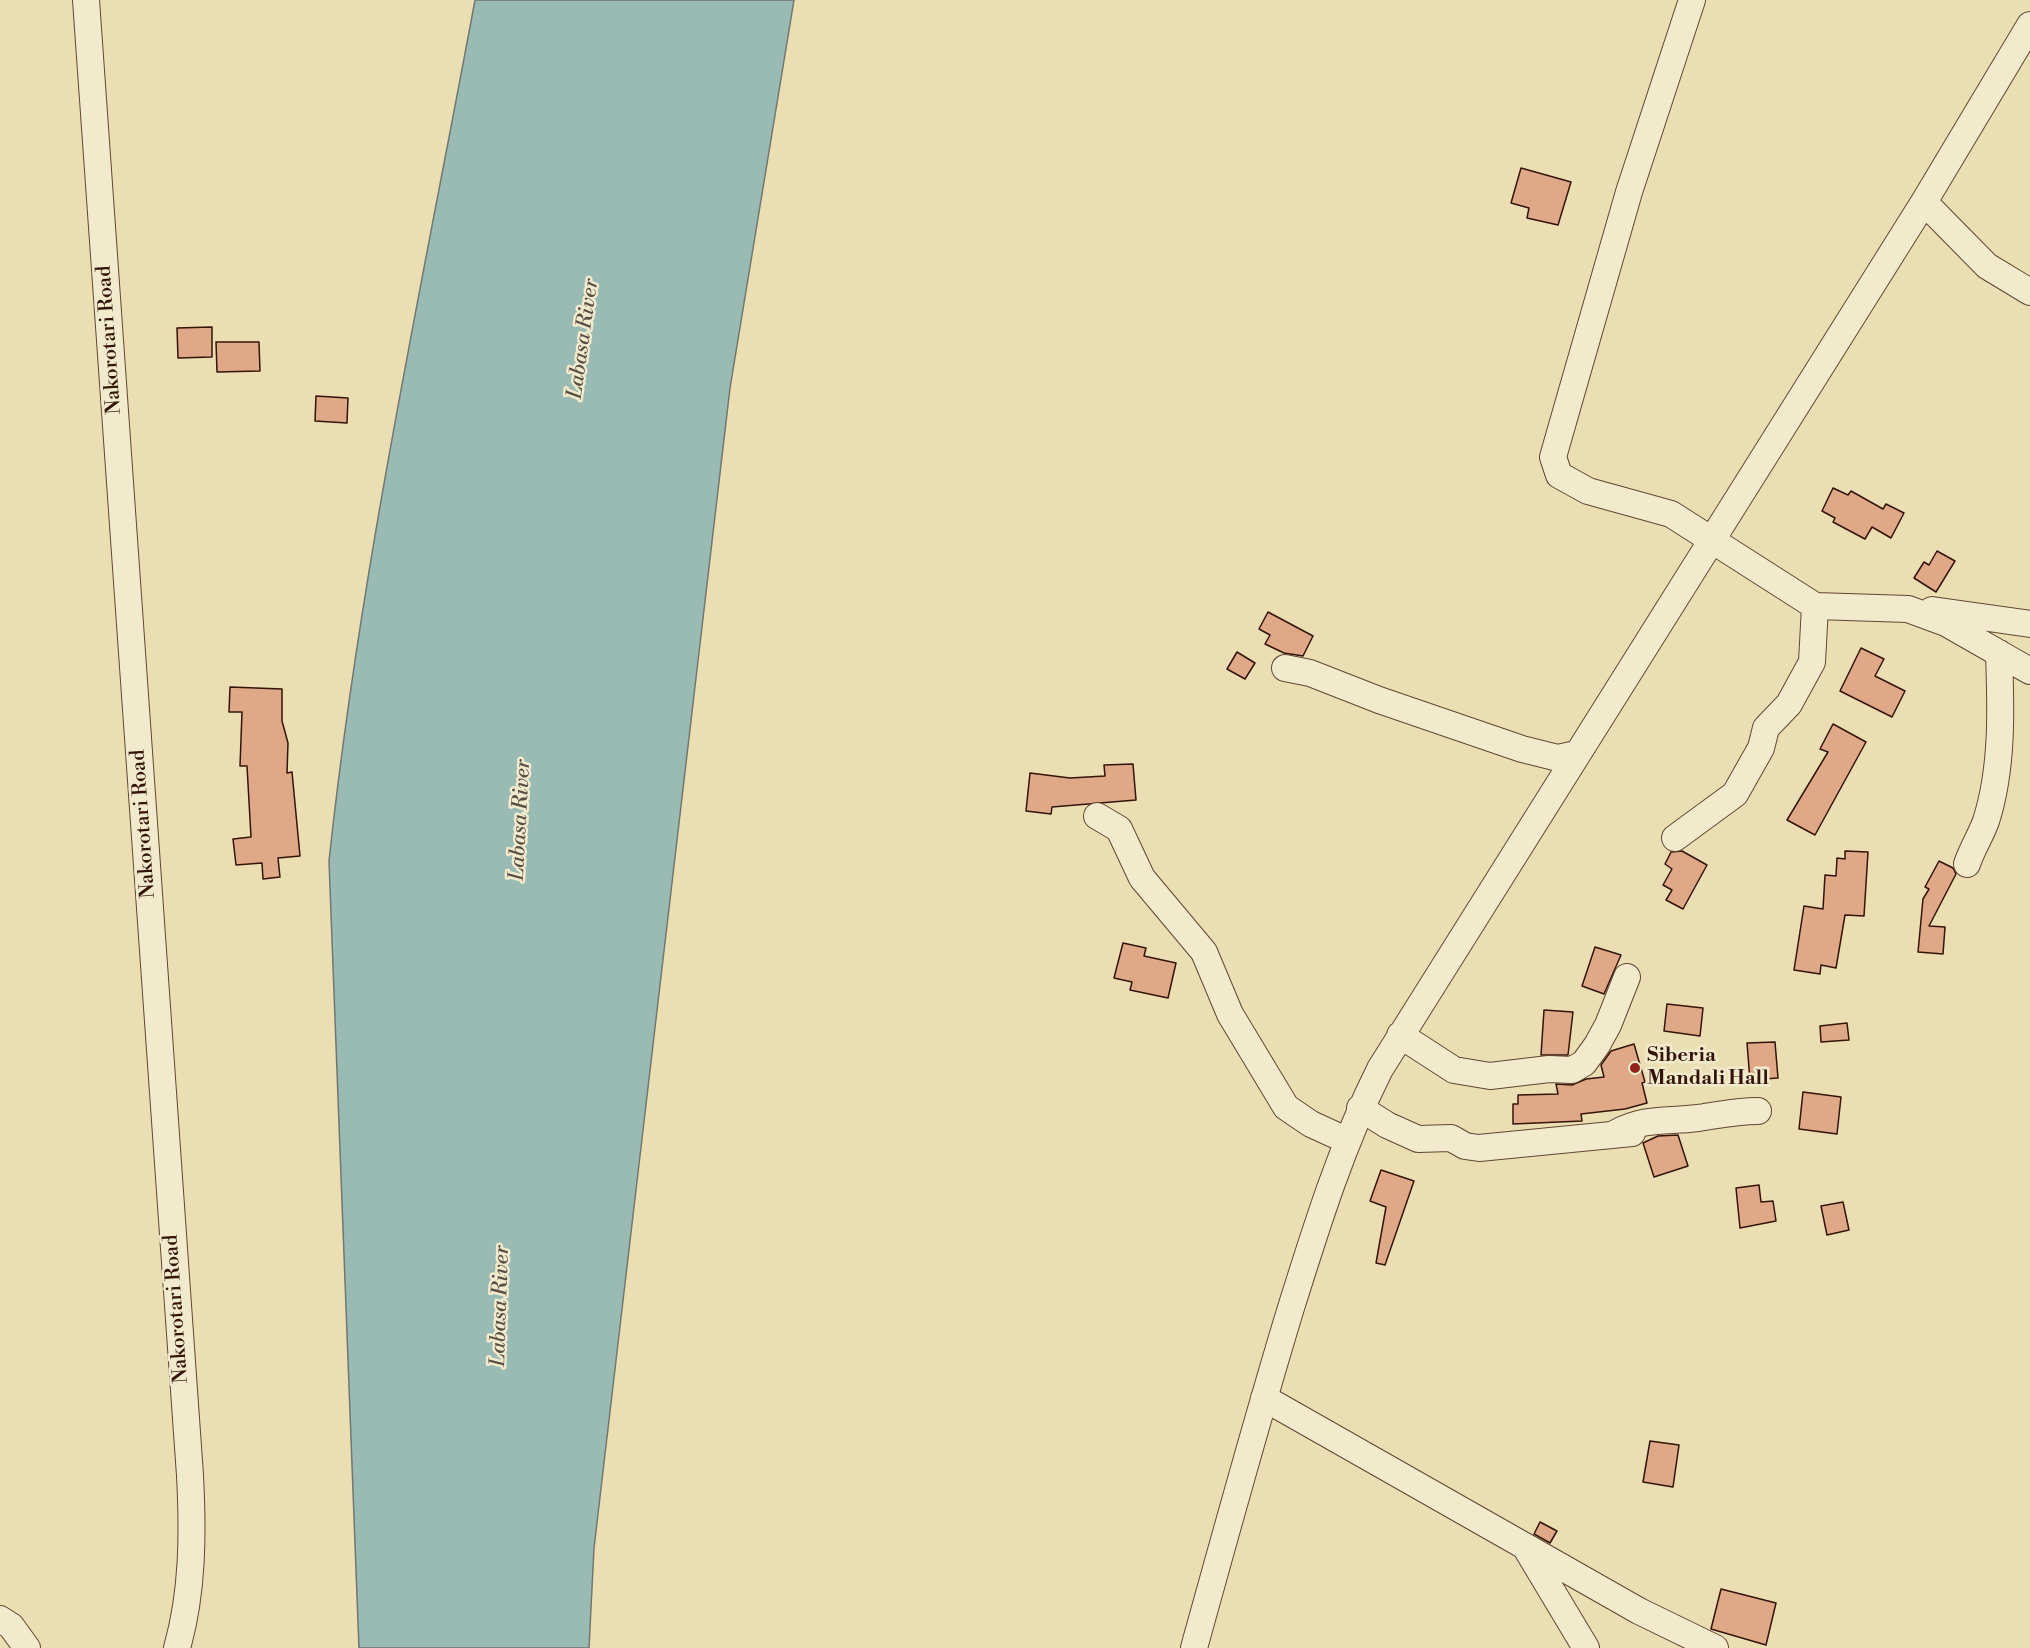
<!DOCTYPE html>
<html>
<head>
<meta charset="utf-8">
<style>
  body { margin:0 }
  canvas { display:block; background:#eadeb2 }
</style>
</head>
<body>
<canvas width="2030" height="1648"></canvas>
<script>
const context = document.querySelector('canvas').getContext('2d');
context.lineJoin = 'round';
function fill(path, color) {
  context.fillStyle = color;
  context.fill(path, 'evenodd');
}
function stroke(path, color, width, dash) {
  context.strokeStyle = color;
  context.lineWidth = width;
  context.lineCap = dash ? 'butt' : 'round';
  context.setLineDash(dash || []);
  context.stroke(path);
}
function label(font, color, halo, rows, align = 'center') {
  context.font = font + ' "Libre Bodoni",serif';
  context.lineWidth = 5;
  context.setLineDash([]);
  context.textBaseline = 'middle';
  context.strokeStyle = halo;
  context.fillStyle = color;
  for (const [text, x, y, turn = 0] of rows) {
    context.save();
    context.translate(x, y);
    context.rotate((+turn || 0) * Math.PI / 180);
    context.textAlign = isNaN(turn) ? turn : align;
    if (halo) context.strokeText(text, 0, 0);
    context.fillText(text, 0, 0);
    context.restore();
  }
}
const water = new Path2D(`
  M475 0H794L730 388 594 1548 589 1648H359L329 861C360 571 422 286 475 0Z`);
const building = new Path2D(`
  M1521 168 1571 182 1558 225 1527 218 1529 208 1511 203Z
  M212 327V357L178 358 177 328Z
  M216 342H259L260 371 217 372Z
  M316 396 348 398 347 423 315 421Z
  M1833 488 1848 495 1851 491 1883 509 1886 504 1904 513 1891 538 1872 527 1865 539 1833 522 1835 518 1822 511Z
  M1937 551 1955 561 1936 592 1914 578 1924 562 1929 565Z
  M1268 612 1313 636 1303 656 1284 653 1265 644 1270 635 1259 629Z
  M1861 648 1884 659 1875 676 1905 691 1892 717 1840 691Z
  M1237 652 1255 663 1245 679 1227 669Z
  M230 687 282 689V721L288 743 287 773 292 772 300 856 278 858 280 877 263 879 262 863 236 865 233 839 251 837 247 766H240L242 712H229Z
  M1833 724 1866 742 1815 835 1787 820 1828 752 1820 749Z
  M1133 764 1136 800 1052 807 1051 814 1026 811 1030 773 1070 778 1105 776 1104 765Z
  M1682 851 1707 865 1683 909 1666 900 1672 890 1663 885 1672 869 1665 864 1671 852Z
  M1845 851 1868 852 1864 916 1845 915 1836 968 1821 965 1820 974 1794 970 1804 906 1823 909 1825 875 1836 876 1837 858 1845 859Z
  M1939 861 1953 868 1956 874 1929 926 1945 927 1943 954 1918 952 1923 899 1929 889 1925 887Z
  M1123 943 1146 948 1144 956 1176 963 1168 998 1130 990 1132 982 1114 978Z
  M1595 947 1621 955 1604 994 1582 986Z
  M1667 1004 1703 1008 1700 1036 1664 1031Z
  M1544 1010 1573 1012 1568 1055H1541Z
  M1847 1023 1849 1040 1821 1042 1820 1026Z
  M1775 1042 1778 1078 1750 1080 1747 1043Z
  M1634 1044 1645 1082 1642 1083 1647 1103 1625 1109 1581 1114 1582 1121 1513 1124V1104H1518V1095L1558 1094 1556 1084 1572 1085 1586 1079 1604 1077 1601 1065 1611 1051Z
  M1803 1092 1841 1097 1837 1134 1799 1129Z
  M1678 1135 1688 1166 1654 1177 1643 1143 1658 1136Z
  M1381 1170 1414 1181 1385 1265 1376 1263 1386 1207 1370 1201Z
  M1759 1185 1761 1202 1773 1201 1776 1221 1740 1228 1736 1188Z
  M1843 1202 1849 1230 1827 1235 1821 1206Z
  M1650 1441 1679 1445 1673 1487 1643 1482Z
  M1540 1522 1557 1531 1550 1543 1534 1534Z
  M1721 1589 1776 1603 1766 1645 1711 1629Z`);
const minor = new Path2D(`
  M86 0 190 1475C193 1533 193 1592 177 1648
  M1692 0 1629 192 1553 457 1559 475 1588 491 1671 514 1815 606 1908 609 1946 623 2030 671
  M1924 202 1987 266 2030 292
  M1932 610 2030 624
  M1285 668 1310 673 1379 700 1522 749 1558 758 1576 754
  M1097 816 1119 829 1142 878 1204 952 1230 1014 1286 1107 1311 1124 1346 1140
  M1675 838 1735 794 1761 748 1766 728 1789 704 1812 662 1815 606
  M1967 864C1972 849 1981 835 1986 821 2003 768 2001 708 1999 653
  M1400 1035 1454 1070 1490 1076 1549 1069 1572 1070 1584 1063 1597 1045 1608 1025 1627 977
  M1360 1108 1387 1125 1418 1139 1451 1138 1465 1146 1479 1148 1632 1133
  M1616 1133C1645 1117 1667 1122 1698 1118 1718 1115 1737 1111 1758 1111
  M1264 1398 1639 1611 1715 1648
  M1526 1548 1586 1648
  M0 1619 11 1626 27 1648
  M1194 1648C1225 1536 1256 1423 1290 1311 1316 1228 1341 1147 1380 1069L1924 202 2030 25`);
const markers = [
  [1635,1068,6,"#8f2418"]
];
const streetNames = [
  ["Nakorotari Road",110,340,-94],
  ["Nakorotari Road",144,824,-94],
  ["Nakorotari Road",177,1309,-94]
];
const poiNames = [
  ["Siberia",1647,1056],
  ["Mandali Hall",1647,1079]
];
const waterNames = [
  ["Labasa River",584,339,-82],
  ["Labasa River",521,820,-87],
  ["Labasa River",501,1306,-88]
];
fill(water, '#9abbb3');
stroke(water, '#71786f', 1.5);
fill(building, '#dfa886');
stroke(building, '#341408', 1.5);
stroke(minor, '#624632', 28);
stroke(minor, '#f1eacd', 26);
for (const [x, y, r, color] of markers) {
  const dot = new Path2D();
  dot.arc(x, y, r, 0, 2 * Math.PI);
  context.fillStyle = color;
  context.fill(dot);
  stroke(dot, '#f1eacd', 2);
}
label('20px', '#341408', '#f1eacd', streetNames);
label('bold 20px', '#341408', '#f1eacd', poiNames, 'left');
label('italic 21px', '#584e44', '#f1eacd', waterNames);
</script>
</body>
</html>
